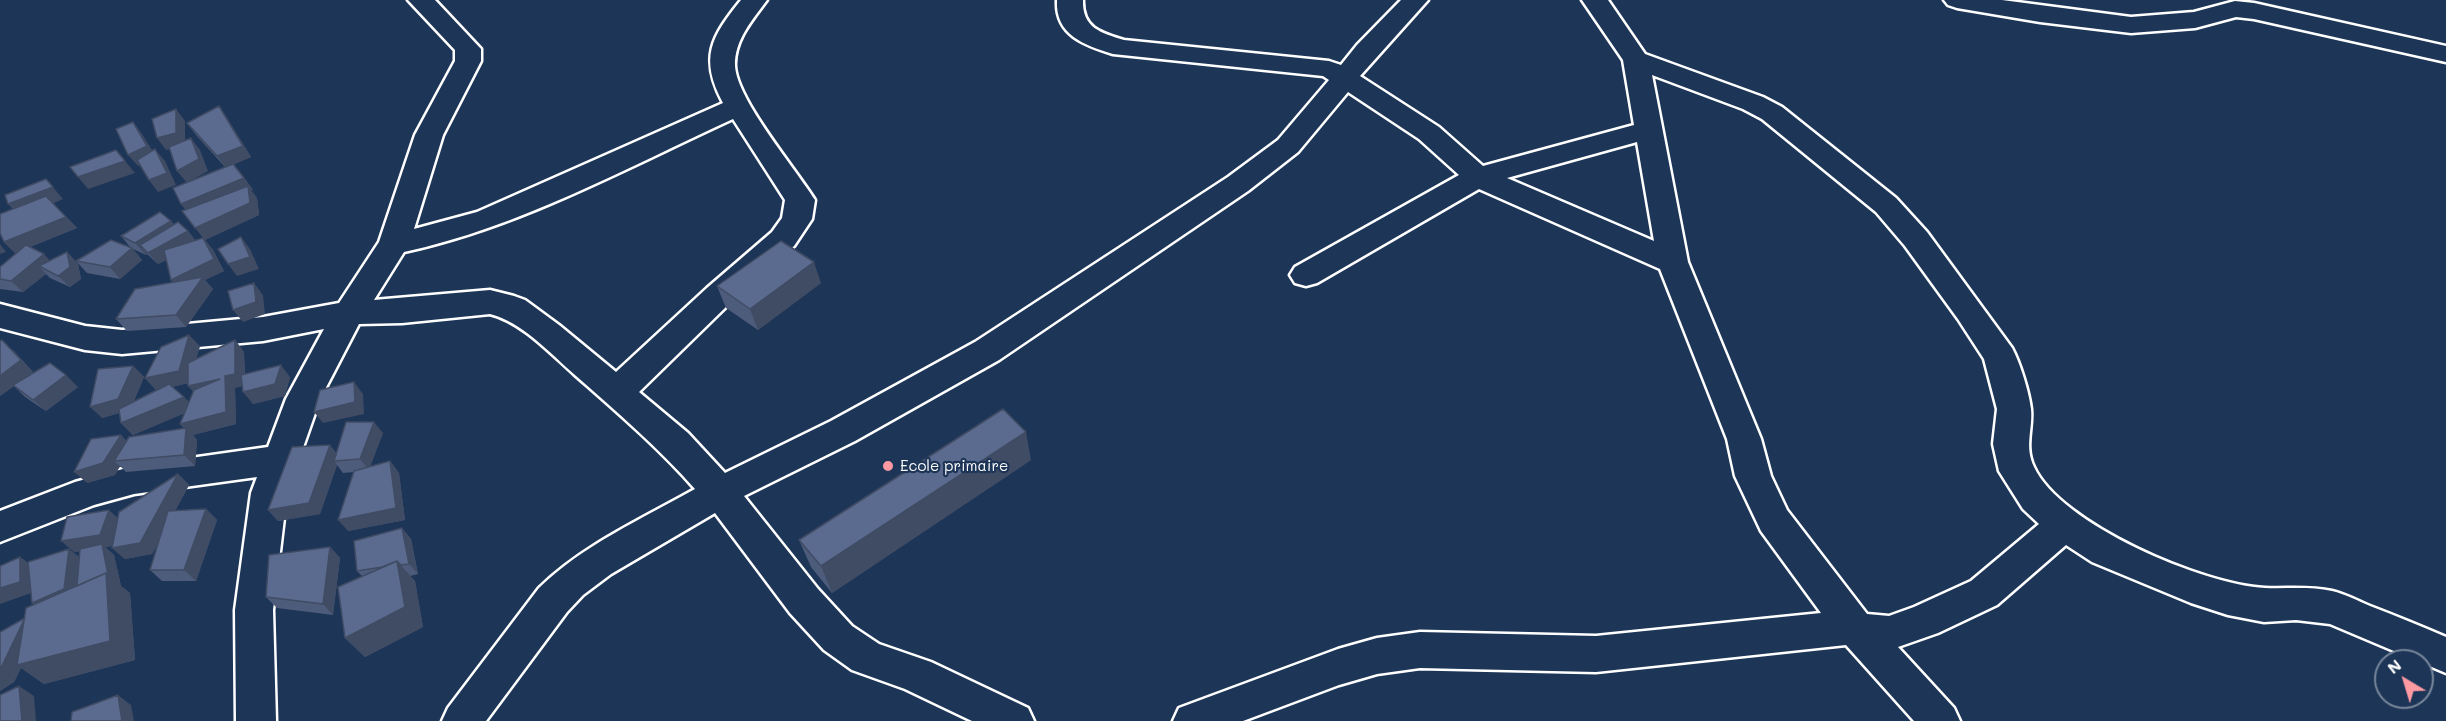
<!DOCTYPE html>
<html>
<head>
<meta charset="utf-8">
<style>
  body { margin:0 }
  #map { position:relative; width:2446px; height:721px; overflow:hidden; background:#1d3557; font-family:Mali,sans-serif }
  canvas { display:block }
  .north { position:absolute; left:2374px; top:649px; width:60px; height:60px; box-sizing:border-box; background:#1d3557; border:2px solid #77869a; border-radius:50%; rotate:322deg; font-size:16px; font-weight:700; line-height:24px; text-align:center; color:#fff }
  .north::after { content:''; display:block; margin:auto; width:21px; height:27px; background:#ff9aa2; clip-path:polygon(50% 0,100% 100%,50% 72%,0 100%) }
</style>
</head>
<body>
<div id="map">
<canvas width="2446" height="721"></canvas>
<div class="north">N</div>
</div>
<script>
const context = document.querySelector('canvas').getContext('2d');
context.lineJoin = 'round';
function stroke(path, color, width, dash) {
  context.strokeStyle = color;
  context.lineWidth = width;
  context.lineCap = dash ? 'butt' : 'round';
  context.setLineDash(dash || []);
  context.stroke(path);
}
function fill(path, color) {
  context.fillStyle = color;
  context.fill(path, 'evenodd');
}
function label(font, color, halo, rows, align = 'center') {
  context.font = font + ' Mali,sans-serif';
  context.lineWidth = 4.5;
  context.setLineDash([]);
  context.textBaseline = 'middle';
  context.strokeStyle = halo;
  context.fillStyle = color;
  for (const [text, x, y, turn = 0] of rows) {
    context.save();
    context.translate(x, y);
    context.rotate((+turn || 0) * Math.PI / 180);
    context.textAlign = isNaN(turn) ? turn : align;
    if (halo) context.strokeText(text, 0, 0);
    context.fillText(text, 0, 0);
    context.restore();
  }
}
const minor = new Path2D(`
  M408 0H435L481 49V61L443 135 414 229 477 212 723 103C699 58 711 37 741 0H767C753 19 734 40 735 66 737 100 795 168 815 200L812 219 794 246 729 304 639 392 688 433 725 473 831 421 975 342 1228 177 1278 140 1329 80 1323 76 1113 54C1084 45 1055 35 1057 0H1083C1082 28 1101 33 1124 40L1329 61 1341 65 1357 45 1401 0H1428L1360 76 1439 127 1483 166 1634 125 1623 60 1582 0H1608L1645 54 1763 97 1782 107 1896 198 1927 232 2012 348C2020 363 2029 392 2031 409 2033 429 2024 446 2034 467 2060 524 2203 585 2265 588 2288 589 2309 586 2332 591 2345 594 2358 601 2370 606 2396 616 2421 626 2446 637V673L2330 624 2296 620 2264 622 2228 615 2191 603 2092 562 2066 545 1997 605 1938 633 1898 647 1954 708 1960 721H1914L1846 645 1596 672 1420 668 1377 674 1339 685 1243 721H1173L1179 708 1338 649 1377 638 1420 632 1596 636 1821 613 1761 531 1735 476 1727 439 1660 269 1479 189 1317 283 1306 286 1295 283 1290 275 1295 267 1459 175 1419 139 1348 92 1298 152 1248 191 999 360 855 441 744 496 818 589 852 626 879 644 931 662 1028 708 1034 721H972L905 689 852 670 824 650 790 613 715 513 611 574 583 595 567 612 486 721H442L448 708 539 588C583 545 642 519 695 489 658 447 617 412 575 375 550 353 522 322 490 314L402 323 359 324 320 399 287 493 273 610 276 721H236L235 610 251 493 257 477 134 494 94 505 0 542V511L75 482 134 466 268 447 286 399 324 329 263 341 122 354 85 350 0 328V304L85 326 122 330 263 317 339 303 379 242 415 135 455 61V50ZM1652 75 1743 109 1762 119 1876 212 1905 246 1958 319 1984 359 1997 409 1993 444 1999 471 2023 509 2039 524 1971 581 1914 607 1889 616 1867 614 1787 510 1771 476 1761 439 1688 262ZM733 119 785 200 782 218 772 232 707 288 616 372 559 325 525 300 514 296 490 290 374 300 404 252C520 227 626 168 733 119ZM1637 142 1654 241 1507 178Z
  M1944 0H2002L2131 17 2194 12 2235 1 2254 3 2446 46V62L2254 19 2236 17 2195 28 2131 33 2040 22 1957 8 1948 5Z`);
const wall = new Path2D(`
  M227 118 251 157 234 164 253 190H251L257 198 259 215 205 240 213 250 224 271 205 280 213 289 186 327 127 331 116 319 173 282 171 280 166 260 158 264 147 254 146 255 131 248 121 236 171 221 174 225 188 231 195 240 203 238 186 210 181 204 225 167 196 135 187 123Z
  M63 199 53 203 77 228 30 247 50 261 67 252 78 264 81 279 70 287 50 278 46 274 23 292 0 289V267L18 252 15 253 4 242 13 209Z
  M132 248 142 260 120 279 87 273 76 261Z
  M821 283 758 330 726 308 717 286Z
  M235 340 244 352 245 374 290 377 285 396 253 404 242 386 235 388 236 424 193 435 197 440 195 466 126 472 120 466 115 475 87 483 121 435 126 441 184 428 180 424 184 413 133 435 121 423 119 413 102 418 133 366 144 377 134 401 159 389 156 390 145 378 200 346 196 359ZM188 383 193 392 189 402 172 387Z
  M0 341 14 351 33 372 24 379 78 387 46 411 25 397 14 386 0 396Z
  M383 433 370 466 390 461 399 473 405 520 348 531 354 472 343 473 337 465 320 514 278 521 268 510 336 453Z
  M1031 460 832 593 811 567 799 540Z
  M178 474 189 485 175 511 206 509 217 520 196 581H162L150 570 159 542 152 554 125 559 112 548V546L105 547 114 555 121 586 130 593 135 660 44 684 21 668 14 682 0 691V632L24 619 34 605 32 603 31 594 20 557 28 563 69 549 79 557 80 551 74 552 117 518Z
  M402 528 411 539 418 574 410 576 415 581 423 627 365 657 345 638 362 576 357 571Z
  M330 547 340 558 333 615 277 608 266 597Z`);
const shadedWall = new Path2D(`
  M219 106 227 118 251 157 226 168 217 156Z
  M176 109 185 121V145L166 150 157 138Z
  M133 122 142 134 157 158 138 166 128 155Z
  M191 138 200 150 208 171 187 183 177 171Z
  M155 149 165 161 176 185 158 192 149 180Z
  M116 150 135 173 88 189 78 177Z
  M244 178 253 190H251L257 198 259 215 205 240 213 250 224 271 205 280 213 289 186 327 176 315 181 292 171 280 204 239 195 228 191 216 181 204Z
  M46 179 63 199 19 216 8 204Z
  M66 217 77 228 15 253 4 242Z
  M171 221 181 233 188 231 197 243 158 264 148 253 140 245 147 254 146 255 135 243Z
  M241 237 250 249 259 269 237 276 228 264Z
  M0 244 6 252 0 254Z
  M132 248 142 260 120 279 110 267Z
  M67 252 78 264 81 279 70 287 58 276Z
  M44 254 55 266H39L46 274 23 292 11 281Z
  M814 262 821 283 758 330 750 309Z
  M254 283 263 295 265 314 243 322 233 310Z
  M189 335 200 346 189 383 156 390 145 378Z
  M2 340 33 372 0 396V376Z
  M235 340 244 352 245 385 235 388 236 424 193 435 197 440 195 466 184 455 186 430 180 424 199 398 188 386 225 376Z
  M281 365 290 377 285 396 253 404 243 392Z
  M133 366 144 377 130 410 102 418 90 407Z
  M66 375 78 387 46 411 33 400Z
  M354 382 363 394 364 414 323 423 314 412Z
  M184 397 195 409 133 435 121 423Z
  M374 422 383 433 369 470 360 459Z
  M1026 432 1031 460 832 593 821 566Z
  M121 435 132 447 114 461 120 466 115 475 87 483 74 472Z
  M330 445 339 456 334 461 337 465 320 514 278 521 268 510Z
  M390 461 399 473 405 520 348 531 338 520Z
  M178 474 189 485 152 554 125 559 112 548Z
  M206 509 217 520 196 581 184 570Z
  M109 510 121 521 113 546 105 547 114 555 121 586 130 593 135 660 44 684 21 668 14 682 0 691V670L25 618 45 614 32 603 69 549 82 560 102 548 74 552 61 541Z
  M402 528 411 539 418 574 409 564Z
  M330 547 340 558 333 615 323 604Z
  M20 557 34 568V592L0 604V588Z
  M397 561 415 581 423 627 365 657 345 638Z
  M19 686 34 696 36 721H22Z
  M118 695 131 705 134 721H122Z`);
const building = new Path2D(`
  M219 106 243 146 217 156 187 123Z
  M176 109V133L157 138 152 119Z
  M133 122 147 146 128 155 116 129Z
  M191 138 199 159 177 171 169 147Z
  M155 149 167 173 149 180 137 160Z
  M116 150 125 161 78 177 70 167Z
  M233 164 244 178 181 204 173 188Z
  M46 179 53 187 8 204 5 195Z
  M248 186 250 203 195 228 182 211Z
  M46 196 66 217 4 242 0 233V214Z
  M160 212 171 221 135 243 121 236Z
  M178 222 188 231 148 253 140 245Z
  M241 237 250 257 228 264 218 249Z
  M203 238 214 259 171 280 164 250Z
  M111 240 132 248 110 267 76 261Z
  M781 241 814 262 750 309 717 286Z
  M26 245 44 254 11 281 0 279V267Z
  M67 252 70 267 58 276 39 266Z
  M203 277 176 315 116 319 135 289Z
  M254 283 256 302 233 310 228 291Z
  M189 335 179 371 145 378 161 347Z
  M2 340 21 360 0 376V341Z
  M235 340V374L225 376 226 412 180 424 194 390 220 379 188 386V363Z
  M50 363 66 375 33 400 13 385Z
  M281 365 275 384 243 392 241 375Z
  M133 366 118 399 90 407 98 369Z
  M354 382 355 402 314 412 320 390Z
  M169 384 184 397 121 423 119 409Z
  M1003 409 1026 432 821 566 799 540Z
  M346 422H374L360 459 334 461Z
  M186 428 184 455 114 461 129 437Z
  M121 435 103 463 74 472 91 439Z
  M330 445 309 503 268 510 292 447Z
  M390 461 396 508 338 520 354 471Z
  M178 474 140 543 112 548 119 512Z
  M206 509 184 570H150L168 511Z
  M109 510 100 535 61 541 67 517Z
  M402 528 409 564 401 565 397 561 382 567 357 571 354 541Z
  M102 544 108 575 106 573 77 586 80 549Z
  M330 547 323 604 266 597 269 555Z
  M69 549 64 589 32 603 28 562Z
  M20 557V582L0 588V566Z
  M397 561 405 607 345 638 338 587Z
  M106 573 110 641 17 665 26 608Z
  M25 618 0 670V632Z
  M19 686 22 721H0V695Z
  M118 695 122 721H71L72 712Z`);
const markers = [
  [888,466,6,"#ff9aa2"]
];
const poiNames = [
  ["Ecole primaire",900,466]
];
stroke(minor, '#fff', 5);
fill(minor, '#1d3557');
fill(wall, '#4e5c7b');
fill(shadedWall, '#404b64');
fill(building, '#5b6b8f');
stroke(building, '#404b64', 1.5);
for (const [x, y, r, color] of markers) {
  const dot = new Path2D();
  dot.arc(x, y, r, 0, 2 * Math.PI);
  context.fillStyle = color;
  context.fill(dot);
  stroke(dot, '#1d3557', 2);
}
label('15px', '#fff', '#1d3557', poiNames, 'left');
</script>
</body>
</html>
